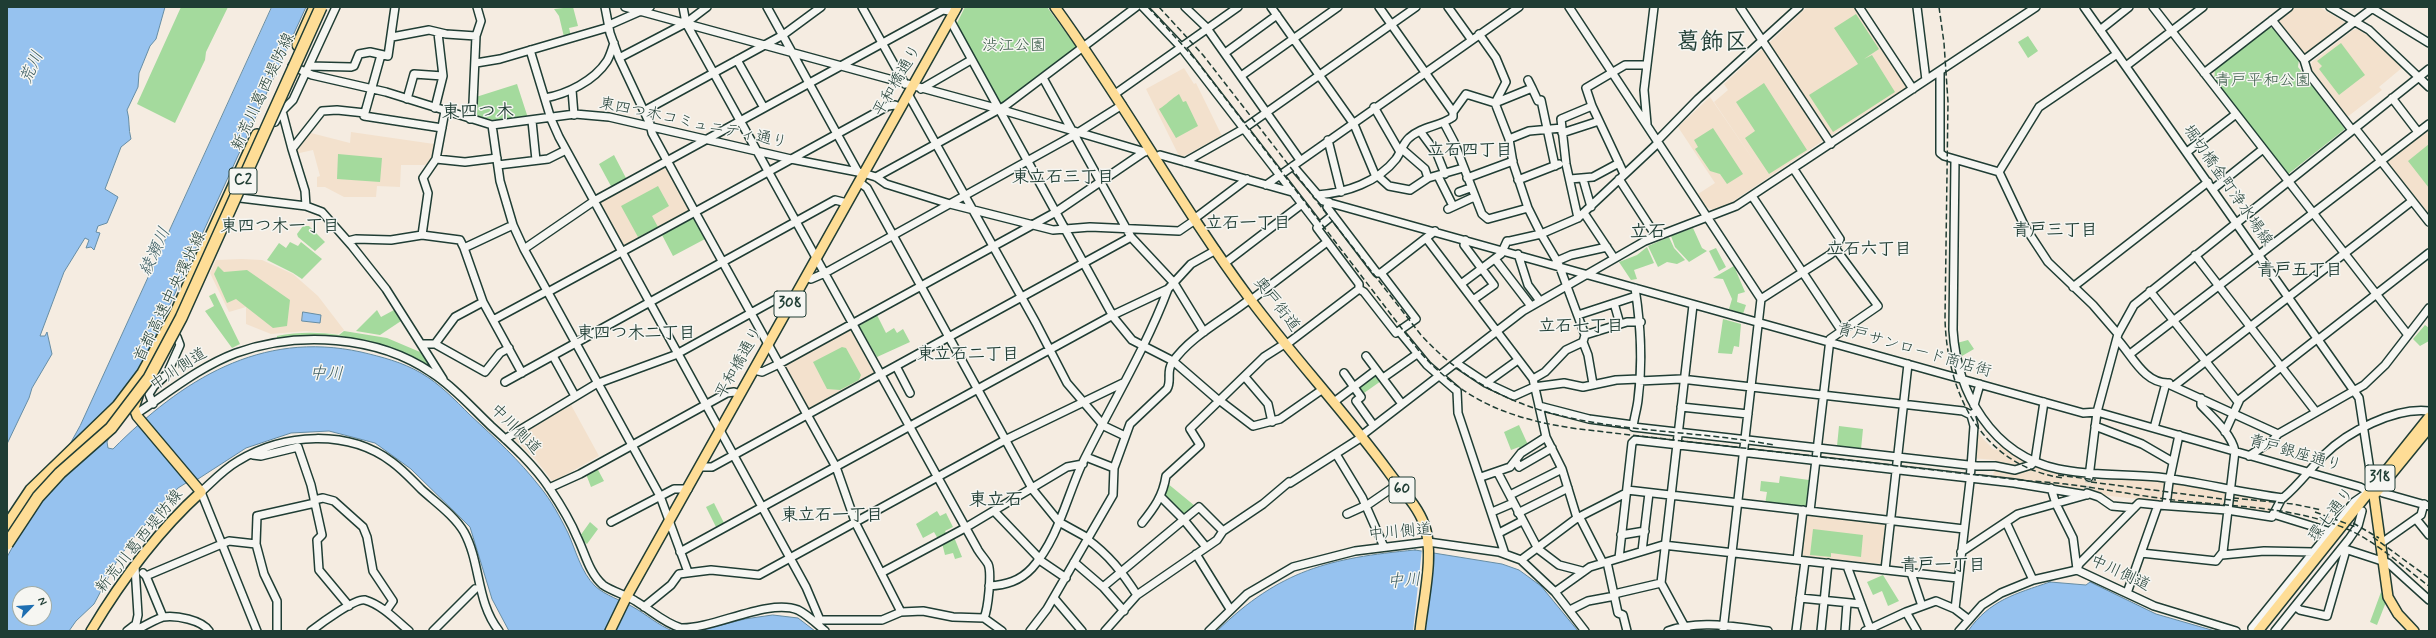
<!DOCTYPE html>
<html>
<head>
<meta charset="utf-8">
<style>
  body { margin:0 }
  #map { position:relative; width:2436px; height:638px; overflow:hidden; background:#f5ece1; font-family:Mynerve,sans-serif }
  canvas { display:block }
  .frame { position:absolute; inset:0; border:8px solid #1f3d34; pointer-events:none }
  .north { position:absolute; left:12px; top:586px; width:40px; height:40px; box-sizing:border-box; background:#f6f6f2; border:1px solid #a0aca6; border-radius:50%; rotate:65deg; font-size:11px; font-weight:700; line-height:16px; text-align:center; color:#1f3d34 }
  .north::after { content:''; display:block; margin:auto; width:14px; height:18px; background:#1f6fb2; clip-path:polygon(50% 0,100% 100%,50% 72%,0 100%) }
</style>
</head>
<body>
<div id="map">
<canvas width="2436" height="638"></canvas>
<div class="frame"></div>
<div class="north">N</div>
</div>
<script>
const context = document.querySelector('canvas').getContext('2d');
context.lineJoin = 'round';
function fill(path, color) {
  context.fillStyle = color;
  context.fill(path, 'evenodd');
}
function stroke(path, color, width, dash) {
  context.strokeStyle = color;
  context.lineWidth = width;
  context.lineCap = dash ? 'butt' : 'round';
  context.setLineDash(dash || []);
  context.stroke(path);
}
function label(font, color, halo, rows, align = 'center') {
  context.font = font + ' Mynerve,"Klee One",sans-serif';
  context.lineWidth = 3;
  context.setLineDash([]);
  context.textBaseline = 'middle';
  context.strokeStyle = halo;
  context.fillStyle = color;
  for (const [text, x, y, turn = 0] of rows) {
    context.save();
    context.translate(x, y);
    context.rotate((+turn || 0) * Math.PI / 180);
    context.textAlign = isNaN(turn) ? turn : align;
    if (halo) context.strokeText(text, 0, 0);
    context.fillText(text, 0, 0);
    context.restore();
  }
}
const built = new Path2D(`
  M1807 7H1854L1907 87 1830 136 1768 44Z
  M2294 7H2319L2348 24 2305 57 2276 21Z
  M2357 29 2369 36 2403 67 2379 87 2382 90 2346 118 2310 72 2312 62 2353 30Z
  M1763 48 1824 140 1729 204 1714 210 1706 207 1698 194 1715 183 1678 127 1710 97 1761 171 1714 102 1728 90 1724 84Z
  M1184 68 1194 84 1196 83 1222 136 1180 158 1146 89Z
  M2429 126V220L2385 163 2386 160Z
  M307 132 350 143 351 132 434 144 432 158 426 165H401L400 187 377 186 376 197H344L325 187H317V177L320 176 313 150 295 154 294 149Z
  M665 166 689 211 623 248 597 202Z
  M242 259 262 260 293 274 318 296 344 330 338 334 306 331 271 334 246 324V307L229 312 210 273 216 260Z
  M851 328 875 374 810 409H807L783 365Z
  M570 403 599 456 553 482 536 460 512 437Z
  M1974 429 1993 449 1997 450 2000 445 2044 469 2060 475 2100 480 2128 479 2166 482 2271 498 2270 513 2101 495 2058 486 1993 478 1995 460 1971 458Z
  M1807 513 1885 522 1881 564 1802 556 1800 553 1804 514Z`);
const green = new Path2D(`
  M181 7H228L206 52 205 60 175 123 137 104Z
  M573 7 578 26 569 28 571 36 564 37 559 16 554 9Z
  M965 7H1047L1078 49 1000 107 956 25Z
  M1856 14 1879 49 1864 59 1872 55 1895 92 1833 132 1809 95 1858 64 1834 28Z
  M2268 28H2275L2299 59 2298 67 2345 129 2287 175 2214 82 2215 68Z
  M2028 36 2038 51 2028 58 2018 42Z
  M2341 43 2365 75 2339 95 2319 69 2322 66 2317 61Z
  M1764 83 1807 150 1769 174 1745 138 1755 131 1736 102Z
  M517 84 528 118 497 121 474 115 476 97Z
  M1179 94 1183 102 1186 101 1198 126 1176 138 1159 109C1167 104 1171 99 1179 94Z
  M1713 128 1743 174 1727 184 1720 174 1710 171 1695 149 1698 147 1694 140Z
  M2429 144V188L2408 161Z
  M338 154 382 158 380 182 337 179Z
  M614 155 627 180 612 188 599 164Z
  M658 186 669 206 652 216 658 227 638 237 621 206Z
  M692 219H694L705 239 673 256 662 235Z
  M303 226H309L325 242 315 251 298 237 297 234Z
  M1693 228 1702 248 1707 251 1689 262 1675 247 1671 236Z
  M1669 237 1674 248 1685 260 1677 264 1667 262 1658 267 1648 246Z
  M290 242 298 246 301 242 322 259 302 279 293 273 267 260 279 243 286 248Z
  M1647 247 1654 263 1634 270 1637 279 1631 280 1619 262 1637 255Z
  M1716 248 1726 267 1719 271 1709 251Z
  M218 266 224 272 247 270 290 300 287 326 273 328 236 299 227 303 214 274Z
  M1734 266 1745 292 1738 294 1737 302 1746 305 1743 314 1729 309 1732 299 1723 279 1713 278Z
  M215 293 240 344 232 348 205 311 214 306 209 296Z
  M377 310 381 317 394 310 401 321 380 335 356 331Z
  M877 315 886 333 894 328 897 333 903 329 910 342 877 357 859 326Z
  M1723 319 1741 324 1739 347 1734 346 1732 354 1718 353Z
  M2425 325 2429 328V341L2420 346 2413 339Z
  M344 331 387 338 420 352 436 373C387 338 335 344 277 341V336C298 332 318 332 339 335Z
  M1968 340 1974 349 1962 356 1957 343Z
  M842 347 846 348 861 375 859 380 840 390 827 389 813 362Z
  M1376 373 1381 381 1364 393 1359 386Z
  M1519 425 1529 447 1521 452 1519 447 1511 450 1504 432Z
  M1839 426 1863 429 1861 449 1837 446Z
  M597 468 604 481 591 487 586 474Z
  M1780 476 1809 480 1807 507 1765 504 1767 492 1760 491 1761 481 1779 483Z
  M1167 483 1195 506 1183 516 1164 497Z
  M714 503 725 525 717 529 706 507Z
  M937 511 940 516 946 513 953 527 945 531 947 535 938 539 934 532 923 538 916 524Z
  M590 522 598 529 587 544 584 542 580 536Z
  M1813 529 1863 535 1861 557 1831 553V557L1810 555Z
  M954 537 962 557 955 559 953 553 945 555 942 543Z
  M1883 575 1899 601 1888 606 1882 591 1873 595 1867 582Z
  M2381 592 2386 602 2377 625 2370 622Z`);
const water = new Path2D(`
  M7 7H165L156 39 150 46 139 73 138 87 127 110C130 119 128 129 131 139L121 147 105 189 118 197 107 223 98 226 96 232 100 233 94 250 91 247 86 248 89 240 85 238 64 272 40 336H45L47 332 52 354 32 388 29 398 7 444Z
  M272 7H306L107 442 108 448 113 449C182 380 260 330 361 352 382 357 402 362 421 373 440 384 455 400 470 415 495 438 519 460 540 487 551 500 560 517 568 533 576 551 581 572 595 586 606 596 621 600 633 607 646 614 659 626 673 631H509L492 599 470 527 411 469 375 443 329 431 291 433 246 448 198 479 186 483 178 488 135 536 118 559 94 604 76 621 69 631H7V557L80 426ZM20 594H44V618H20Z
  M303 312 321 315 320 323 302 321Z
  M1415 550 1502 564 1519 570 1541 586 1578 631H1217C1280 570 1329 558 1415 550Z
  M2050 582 2086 585 2090 582 2156 614 2215 631H1968C1990 600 2015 594 2050 582Z
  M773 615 798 618 815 631H697L745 619Z`);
const pier = new Path2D(`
  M1422 549 1434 551 1426 631H1413Z`);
const minorTunnel = new Path2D(`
  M2087 493 2089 478`);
const minor = new Path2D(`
  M625 7 999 109 1145 152
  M683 7 686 23 978 550C981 555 985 559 988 564 992 573 988 609 984 618
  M767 7 858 172
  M862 7 905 84
  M1143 7 1181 47 1319 226
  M1185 7 1206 27 1300 160
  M1271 7 1353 123
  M1379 7 1453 112
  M1448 7 1471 39
  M1569 7 1761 299 1723 631
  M1740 7 1831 144
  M1859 7 1913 89
  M1917 7 1926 80
  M2084 7 2359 398 2373 490
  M2153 7 2408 335
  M2330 7 2369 30 2429 87
  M2370 7 2429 43
  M950 20 1114 318 1132 340 1173 361 1218 400
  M2272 20 2304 60 2308 73 2352 130
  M609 25 650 7
  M2100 30 2129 7
  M392 37 429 30 446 34 476 36
  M530 50 551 119 559 137 806 587 820 620H882L901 612 923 611 953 617 984 618 1002 631
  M1225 53 1277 15
  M2117 54 2039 107 1999 172 2025 227 2048 262 2093 305 2118 334
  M381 55 364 116 442 128
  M619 58 686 23 707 7
  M737 60 764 108
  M2304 60 2374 7
  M476 63 500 59 609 27
  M292 66 312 75 386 92 492 125 575 114 609 117 791 159 863 173 876 177 886 184 950 204 1053 230 1090 227 1179 231 1195 220
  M309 66 351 67 354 66 359 54 370 52 388 56 395 7
  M2126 66 2203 7
  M1940 71V153L1944 156 1999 172
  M2204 73 2289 7
  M1241 76 1338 7
  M1043 78 1131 237 1174 283 1204 332
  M1528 80 1532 88
  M921 89 971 60
  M572 90 574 115
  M908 94 1036 323 1067 383 1104 426 1125 436
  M1115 94 1238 7
  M545 98C567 94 594 81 607 61 610 56 612 49 614 43
  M2392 98 2418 132
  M407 99 414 74 443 76
  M1374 107 1400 152
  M435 108 443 76 438 33
  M900 108 895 105 888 106 695 212 836 467 856 524 901 612
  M282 111 292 149
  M644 111 783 35 821 7
  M470 119 473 103 476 36 481 21 477 7
  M532 121 536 160
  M275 122 280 113 293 100 336 7
  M1353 122 1376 177
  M1444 123 1454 142 1482 214 1488 219 1528 208
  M1647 124 1644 90 1654 7
  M2355 128 2429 222
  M1420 131 1437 154 1445 174
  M1562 133 1599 121
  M1509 139 1529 131 1562 128
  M1328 140 1341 192
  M1657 141 1698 99 1799 7
  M1402 149 1425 169 1428 178
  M2187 152 2236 114
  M1155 158 1160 155 1292 192
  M436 159 465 162 497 158
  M1955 160 1953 330C1957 393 1992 455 2058 469 2091 476 2124 474 2158 477 2200 482 2241 493 2283 498 2298 486 2310 469 2324 455 2347 432 2395 407 2429 411
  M1185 162 1243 129 1416 7
  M498 165 548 159 566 150
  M1293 166 1323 201 2083 413 2097 412 2360 487 2372 494
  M1555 166 1541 100 1538 101 1532 88 1495 103 1509 139 1513 163 1528 208 1541 234 1578 218 1658 143
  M1793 168 1840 239 1835 248 1878 306 1830 339 1810 511
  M1624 174 1592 106 1586 88 1625 65H1647
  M1378 176 1389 186 1410 190 1428 178 1463 168
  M1438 176 1453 206
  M876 177 1005 106 1136 7
  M1467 178 1513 161
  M1570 179 1593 177 1619 163
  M1583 179 1591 207
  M1619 179 1656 236
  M1518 180 1559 164
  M859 182 867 188 1033 490 1059 522 1088 538
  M1266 185 1519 7
  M2213 189 2263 149
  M1459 192 1470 188
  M1317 195C1346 193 1378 182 1396 159 1401 152 1403 143 1409 138 1422 126 1439 127 1453 117V112L1466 94 1495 103 1506 82 1496 58 1479 34
  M1752 196 1841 330
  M232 197 306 206 322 212 352 246 386 289 443 379
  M1329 202 1327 207 1333 215 1377 273H1381L1416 319 1396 333 1364 292 1359 289V284L1317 228 1333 215
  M306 206 305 191 292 149 322 111 337 110 365 113
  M1448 209 1474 197
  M1584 213 1614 258
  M1578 218 1566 164 1561 119 1592 106
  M1194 219 1247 179
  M513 225 524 249 660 496 688 572
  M1435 231 1426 238 1533 379 1546 437 1562 469 1577 518
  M422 235 428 193 423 178 436 159 445 111
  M1465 240 1464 245 1494 285 1473 300
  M348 241 356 239 391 240 422 235 460 240 464 248 513 225 500 181 492 125
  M464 248 483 302 522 373
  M524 249 594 201 943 10 955 12
  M1518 254 1528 285 1540 301
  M2195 255 2316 412
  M1495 259 1531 306
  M1557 261 1571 255 1607 247
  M1225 263 1302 204
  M1559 265 1585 335
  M1381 273 1426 238
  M806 277 811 279 825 273 1076 134 1122 105
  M1461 284 1501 254 1507 241H1510L1541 234 1557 261 1555 264
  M2073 287 2208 182
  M1635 288C1641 326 1643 361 1638 400 1637 409 1634 418 1633 427L1977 466H1995L2015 470 2031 465 2035 461 2044 402
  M2150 291 2238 402
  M548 292 695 212 652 133 650 124 619 58 610 33 605 7
  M1761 299 1831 254 1835 248
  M1251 300 1327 242
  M1614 303 1620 324
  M1578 315 1636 296
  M493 320 547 291
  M1399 331 1427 365 1457 391 1458 413 1505 554
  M2117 339C2132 355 2144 384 2169 383
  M2319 339 2429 253
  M1583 342 1588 355 1593 384
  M422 344H435L485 372 500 353 509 348
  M435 344 455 317 483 302
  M1287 344 1359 289
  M2130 354 2429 124
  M553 356 575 396
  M1366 356 1402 404
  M1456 363 1486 383 1514 396 1534 387 1564 383 1583 387 1616 380 1639 379
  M896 366 910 393
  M754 370 762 372 779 364 1056 212 1147 150
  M1344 373 1361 397 1356 401 1374 426
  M1245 377 1268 404 1272 422
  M1383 378 1417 354
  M1533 379 1545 372 1566 350 1583 342 1585 335 1627 322H1641
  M1639 381 1681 379 1963 411 1971 415 1977 411
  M505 382 835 200 847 203
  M1486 383 1518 360
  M2174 386 2412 201
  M1219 400 1253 426 1280 419 1323 389
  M1334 402 1376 370
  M153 404 149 394 154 386 167 374 180 345 177 337
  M1974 405 1980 384
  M1539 406 1589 419 1633 425
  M1681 407 1748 414
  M136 414C168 393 199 367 236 353 297 331 377 335 432 373 454 387 472 408 491 426 512 445 534 465 550 489 560 504 570 520 577 537 585 553 589 573 603 585 613 592 627 595 637 602 652 611 664 623 681 628 714 629 768 598 798 610 808 615 817 624 825 631
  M2095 426 2142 444 2173 462
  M2154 428 2166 383 2278 434
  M2225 432 2240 399 2318 338
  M1361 436 1523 311 1645 241 1736 206 2036 7
  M505 439 596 384 675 355 780 297H794
  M1336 454 1362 497 1384 547
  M253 455 261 456 298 447 311 485 322 535 317 540 319 570 349 606
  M2249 456 2273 440 2278 434 2364 385 2385 365 2429 308
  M1086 457 1114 468
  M1516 461 1519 467 1552 448
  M700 467H712L1131 237
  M1498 473 1538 549 1559 565 1582 571
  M1481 477 1510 467 1521 453 1546 437
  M2089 477 2097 412 2118 334 2134 305 2429 69
  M549 488 580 474 727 393 734 392 740 394
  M2051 488 2056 504 2073 538 2077 569
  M2374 488 2383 493 2429 506
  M1627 490 1964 529
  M2087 493 2099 497 2112 506 2134 508
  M1510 495 1562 469
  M1161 497 1184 520 1206 547
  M314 500 323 498 334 501 363 527 367 537 373 571 393 601 386 611
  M2166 505 2169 482 2179 435
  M994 511 1039 558
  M1492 512 1513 503
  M1518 513 1568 488
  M1347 514 1369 504 1398 484
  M2273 514 2331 532
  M1580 518 1603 563
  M2416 519 2429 535
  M611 522 674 489H688
  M2006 522 2033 580
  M1142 523C1154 508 1163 496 1166 476L1200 445 1190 429 1264 357 1286 343
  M1499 533 1522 521
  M1621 535 1645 531
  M1087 539C1109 555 1122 572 1137 595
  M2380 544 2421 515 2424 504
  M2342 548 2388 563 2429 600
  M1642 551 1649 493
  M680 552 1113 315 1168 289 1191 264 1216 250
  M1961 552 2018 514 2086 495
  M2141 553 2158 505 2227 510 2272 517 2282 498
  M1196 554 1230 609
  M2222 555 2264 551 2313 552
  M1619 558 1632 443 1635 440 2014 483 2087 495
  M1038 559 1066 578
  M1521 560 1577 518 1626 493
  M1797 560 1803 510
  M1074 562 1103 587 1124 611
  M1607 562 1618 613 1623 615 1627 631
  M1847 566 1871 631
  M1885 570 1908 364
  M2077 570 2079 564 2139 503 2158 505
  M143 573 146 576 163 617
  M881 573 965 528 1067 467 1083 464
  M1911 573 1922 606
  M146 576 229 541 256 544
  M989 586C1006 585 1020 581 1032 568 1058 539 1066 499 1082 464 1110 407 1146 348 1168 289
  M1103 587 1199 507 1223 531
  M1555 592 1590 567 1663 545 1958 578
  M2127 593 2141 553 2216 561 2223 552 2235 451C2231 433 2213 418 2201 405V398
  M1614 594 1661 583
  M1054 598 1082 631
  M1800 598 1861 604
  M644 607 671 585 679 574 711 570 759 575 1005 440 1123 383
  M2296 607 2300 610 2327 616 2346 550
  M1570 610 1588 601 1615 596
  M1906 612 1917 631
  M1968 619 1955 609 1970 481 1974 426 1971 415
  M127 631 136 624 138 615 135 567
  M135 631C144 626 154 620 163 617 176 615 202 620 209 631
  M257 631 201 492C213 481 224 469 238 461 284 433 348 429 392 462 403 470 412 480 421 489 435 502 454 515 464 532 481 563 476 602 499 631
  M277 631V601L264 574 256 544 257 516 315 503
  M311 631C320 624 355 598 365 600 382 605 396 620 409 631
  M433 631 475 589
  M1030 631 1047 609 1113 495 1114 468 1130 424 1167 389C1172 381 1166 372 1172 363 1190 336 1225 319 1250 299
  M1105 631 1137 595 1217 540 1223 531 1263 504 1289 482 1290 483 1362 437
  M1209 631 1247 594 1293 567 1355 551 1428 542 1499 552 1521 560 1555 592 1585 631
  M1668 631C1699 619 1735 627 1768 631
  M1687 631 1661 583 1693 305
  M1796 631 1805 561
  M1821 631 1828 563
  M1845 631 1847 603
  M1865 631 1906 612 1936 601 1955 609
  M1959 631 1982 605 2001 593 2033 580 2077 570 2154 606 2236 631
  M2258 631 2252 628 2354 502 2367 493
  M2275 631 2349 539 2358 526 2362 511`);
const major = new Path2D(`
  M1055 7C1124 102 1180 205 1250 299 1294 358 1345 412 1388 471 1400 488 1417 505 1424 524 1435 552 1423 601 1420 631
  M2376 493 2429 428
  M2374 496 2388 597 2398 614 2414 631
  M91 631C121 581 158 531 201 492L137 416 134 408 138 396
  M610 631 627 596 957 7
  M2258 631 2429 417`);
const highway = new Path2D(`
  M298 45 315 7
  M7 526 31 490 118 406 143 373 175 315 257 135`);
const rail = new Path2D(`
  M1148 7 1196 60 1419 351C1464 402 1513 420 1579 429L2029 481C2075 483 2120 493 2166 499 2227 507 2290 505 2347 529 2377 542 2403 567 2429 586
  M1159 7 1203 55 1421 335C1519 442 1645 421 1774 445
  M1939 7 1944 43 1948 102 1945 319C1947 394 1982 466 2063 478
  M2058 475 2096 480
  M2091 482 2238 501
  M2233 498 2293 504 2322 510
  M2315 512 2356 527
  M2353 523 2379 538
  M2373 537 2429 578`);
const highwayBridge = new Path2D(`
  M7 544 38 497 60 473 111 428 149 378 181 318 321 7`);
const shields = [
  [243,181,28],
  [790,304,32],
  [2380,478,30],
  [1402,490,26]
];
const shieldNames = [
  ["C2",243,181],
  ["308",790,304],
  ["318",2380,478],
  ["60",1402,490]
];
const parkNames = [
  ["渋江公園",1014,47],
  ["青戸平和公園",2263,82]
];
const streetNames = [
  ["平和橋通り",898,81,-60],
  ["新荒川葛西堤防線",264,92,-65],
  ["東四つ木コミュニティ通り",693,124,12],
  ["堀切橋金町浄水場線",2227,186,55],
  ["首都高速中央環状線",171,297,-64],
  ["奥戸街道",1276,305,52],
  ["青戸サンロード商店街",1914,351,16],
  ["平和橋通り",740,363,-61],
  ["中川側道",179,370,-33],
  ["中川側道",515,430,45],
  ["青戸銀座通り",2295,454,16],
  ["環七通り",2332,515,-52],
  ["中川側道",1400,533,-5],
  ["新荒川葛西堤防線",140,542,-51],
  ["中川側道",2120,574,25]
];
const waterNames = [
  ["荒川",33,68,-66],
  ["綾瀬川",156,252,-65],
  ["中川",326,375,2],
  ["中川",1404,582,-4]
];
const neighbourhoodNames = [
  ["立石四丁目",1470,151],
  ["東立石三丁目",1063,178],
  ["立石一丁目",1248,224],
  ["東四つ木一丁目",280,227],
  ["青戸三丁目",2055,231],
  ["立石六丁目",1869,250],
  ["青戸五丁目",2300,271],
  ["立石七丁目",1581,327],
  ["東四つ木二丁目",636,334],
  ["東立石二丁目",968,355],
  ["東立石一丁目",832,516],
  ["青戸一丁目",1943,566]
];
const quarterNames = [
  ["東四つ木",478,113],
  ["立石",1648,233],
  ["東立石",996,501]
];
const townNames = [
  ["葛飾区",1712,44]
];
fill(built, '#f3e1cd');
fill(green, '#a4da9d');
fill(water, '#96c2ef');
stroke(water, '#668da4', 1);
fill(pier, '#f5ece1');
stroke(minorTunnel, '#cac9be', 7, [7, 3.5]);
stroke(minor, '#1f3d34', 10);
stroke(major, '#1f3d34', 12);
stroke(highway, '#1f3d34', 14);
stroke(minor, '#f6f6f2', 7);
stroke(major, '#fedd96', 9);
stroke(highway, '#fedd96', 11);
stroke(rail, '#1f3d34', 1.5, [6, 3]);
stroke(highwayBridge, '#1f3d34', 14, []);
stroke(highwayBridge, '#fedd96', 11);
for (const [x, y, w] of shields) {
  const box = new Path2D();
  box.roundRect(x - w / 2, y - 13, w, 26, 3);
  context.fillStyle = '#f6f6f2';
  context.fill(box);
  stroke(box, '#1f3d34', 1);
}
label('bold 15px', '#1f3d34', null, shieldNames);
label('16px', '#3a5c49', '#f6f6f2', parkNames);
label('16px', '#1f3d34', '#f6f6f2', streetNames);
label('italic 17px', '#3d5e63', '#f6f6f2', waterNames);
label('bold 17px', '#1f3d34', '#f6f6f2', neighbourhoodNames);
label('bold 18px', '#1f3d34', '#f6f6f2', quarterNames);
label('bold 24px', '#1f3d34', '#f6f6f2', townNames);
</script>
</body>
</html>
